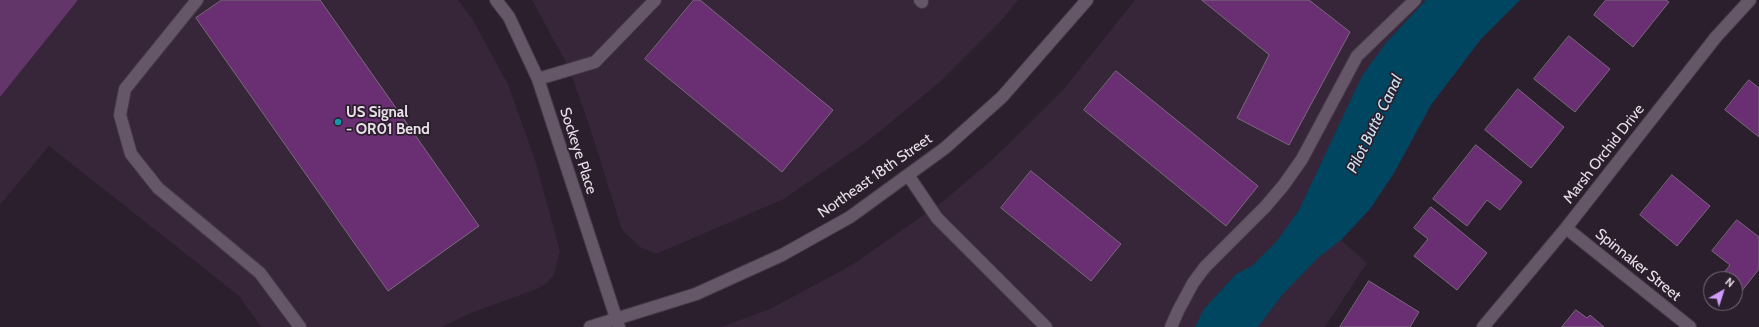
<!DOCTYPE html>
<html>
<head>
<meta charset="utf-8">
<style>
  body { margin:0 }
  #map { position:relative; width:1759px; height:327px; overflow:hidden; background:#2b1e2d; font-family:Cabin,sans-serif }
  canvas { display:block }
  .north { position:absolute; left:1703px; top:271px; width:40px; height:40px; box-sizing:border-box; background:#2b1e2d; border:1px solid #766b78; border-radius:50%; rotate:39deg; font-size:11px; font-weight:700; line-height:16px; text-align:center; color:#e7dee8 }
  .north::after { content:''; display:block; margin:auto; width:14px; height:18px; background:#d09dfe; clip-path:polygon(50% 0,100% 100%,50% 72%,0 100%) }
</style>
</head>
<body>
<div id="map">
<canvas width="1759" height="327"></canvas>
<div class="north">N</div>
</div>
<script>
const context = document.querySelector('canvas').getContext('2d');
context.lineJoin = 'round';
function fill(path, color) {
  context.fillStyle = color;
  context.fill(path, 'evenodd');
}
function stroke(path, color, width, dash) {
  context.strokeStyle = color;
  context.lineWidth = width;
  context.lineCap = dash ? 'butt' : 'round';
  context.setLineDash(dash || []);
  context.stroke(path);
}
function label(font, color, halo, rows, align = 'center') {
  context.font = font + ' Cabin,sans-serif';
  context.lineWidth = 3.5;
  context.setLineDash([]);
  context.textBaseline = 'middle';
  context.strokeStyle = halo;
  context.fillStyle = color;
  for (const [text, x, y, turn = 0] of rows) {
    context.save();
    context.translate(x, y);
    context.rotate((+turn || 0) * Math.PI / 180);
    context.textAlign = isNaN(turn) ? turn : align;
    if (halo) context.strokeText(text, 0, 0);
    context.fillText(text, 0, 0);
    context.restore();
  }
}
const built = new Path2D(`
  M0 0H458L471 17 508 84 536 163 560 251 554 274 548 282 537 289 471 313 442 327H261L239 296 49 146 0 205Z
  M532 0H1018L999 23 940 82 868 141 784 199 656 254 640 247 622 230 591 131 569 68Z
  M1135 0H1520L1481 39 1431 105 1394 173 1370 209 1341 240 1367 263 1325 327H721L770 309 852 265 941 203 995 157 1062 91Z`);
const green = new Path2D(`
  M0 0H78L0 97Z`);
const water = new Path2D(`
  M1426 0H1520L1481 39 1431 105 1394 173 1370 209 1341 240 1319 257 1282 295 1258 327H1195L1204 309 1236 274 1252 266 1277 241 1299 210 1362 76 1385 44Z`);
const building = new Path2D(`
  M222 0H320L479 226 388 291 196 18Z
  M694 0H700L833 110 782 172 645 59Z
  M1202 0H1309L1350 32 1289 145 1237 118 1269 55Z
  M1606 0H1666L1669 2 1633 47 1594 15Z
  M1569 36 1610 69 1575 112 1534 79Z
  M1116 71 1258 186 1226 226 1084 110Z
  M1749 80 1759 88V137L1725 110Z
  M1518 89 1564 127 1531 168 1485 130Z
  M1476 145 1522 182 1500 210 1487 200 1467 226 1433 199Z
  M1031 171 1121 244 1091 281 1001 208Z
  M1672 175 1710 206 1677 246 1640 215Z
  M1431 207 1487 253 1457 290 1414 256 1428 239 1414 228Z
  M1737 220 1759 237V269L1737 297 1735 295V279H1719L1730 265 1712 251Z
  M1369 281 1419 312 1410 327H1340Z
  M1576 310 1587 318 1590 315 1604 327H1562Z`);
const minor = new Path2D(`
  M197 0 125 89 120 115 131 154 158 188 260 273 300 327
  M496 0 509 17 538 79 619 327
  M920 0 922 2
  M538 79 595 62 655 0
  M908 175 937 218 1046 327
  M1566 228 1690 327
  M590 327 696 294 782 255 850 217 945 148 1002 97 1087 0
  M1171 327 1178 311 1193 283 1205 267 1265 207 1283 186 1302 159 1357 56 1415 0
  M1483 327 1566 228 1716 37 1750 0`);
const markers = [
  [338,122,4,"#0f9aa8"]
];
const poiNames = [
  ["US Signal",346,113],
  ["- OR01 Bend",346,130]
];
const streetNames = [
  ["Sockeye Place",578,151,72],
  ["Marsh Orchid Drive",1604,154,-52],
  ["Northeast 18th Street",875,176,-35],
  ["Spinnaker Street",1638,265,39]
];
const waterNames = [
  ["Pilot Butte Canal",1375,124,-64]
];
fill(built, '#372539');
fill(green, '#623669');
fill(water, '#004661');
fill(building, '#6a2e73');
stroke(building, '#796a7b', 1);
stroke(minor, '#463b48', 14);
stroke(minor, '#665768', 12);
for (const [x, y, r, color] of markers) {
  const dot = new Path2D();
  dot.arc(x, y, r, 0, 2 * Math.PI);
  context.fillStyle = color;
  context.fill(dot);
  stroke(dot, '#2b1e2d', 1.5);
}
label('bold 15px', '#e7dee8', '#2b1e2d', poiNames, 'left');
label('15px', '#e7dee8', '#2b1e2d', streetNames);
label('italic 16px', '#cbe3f0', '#2b1e2d', waterNames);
</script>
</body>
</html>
